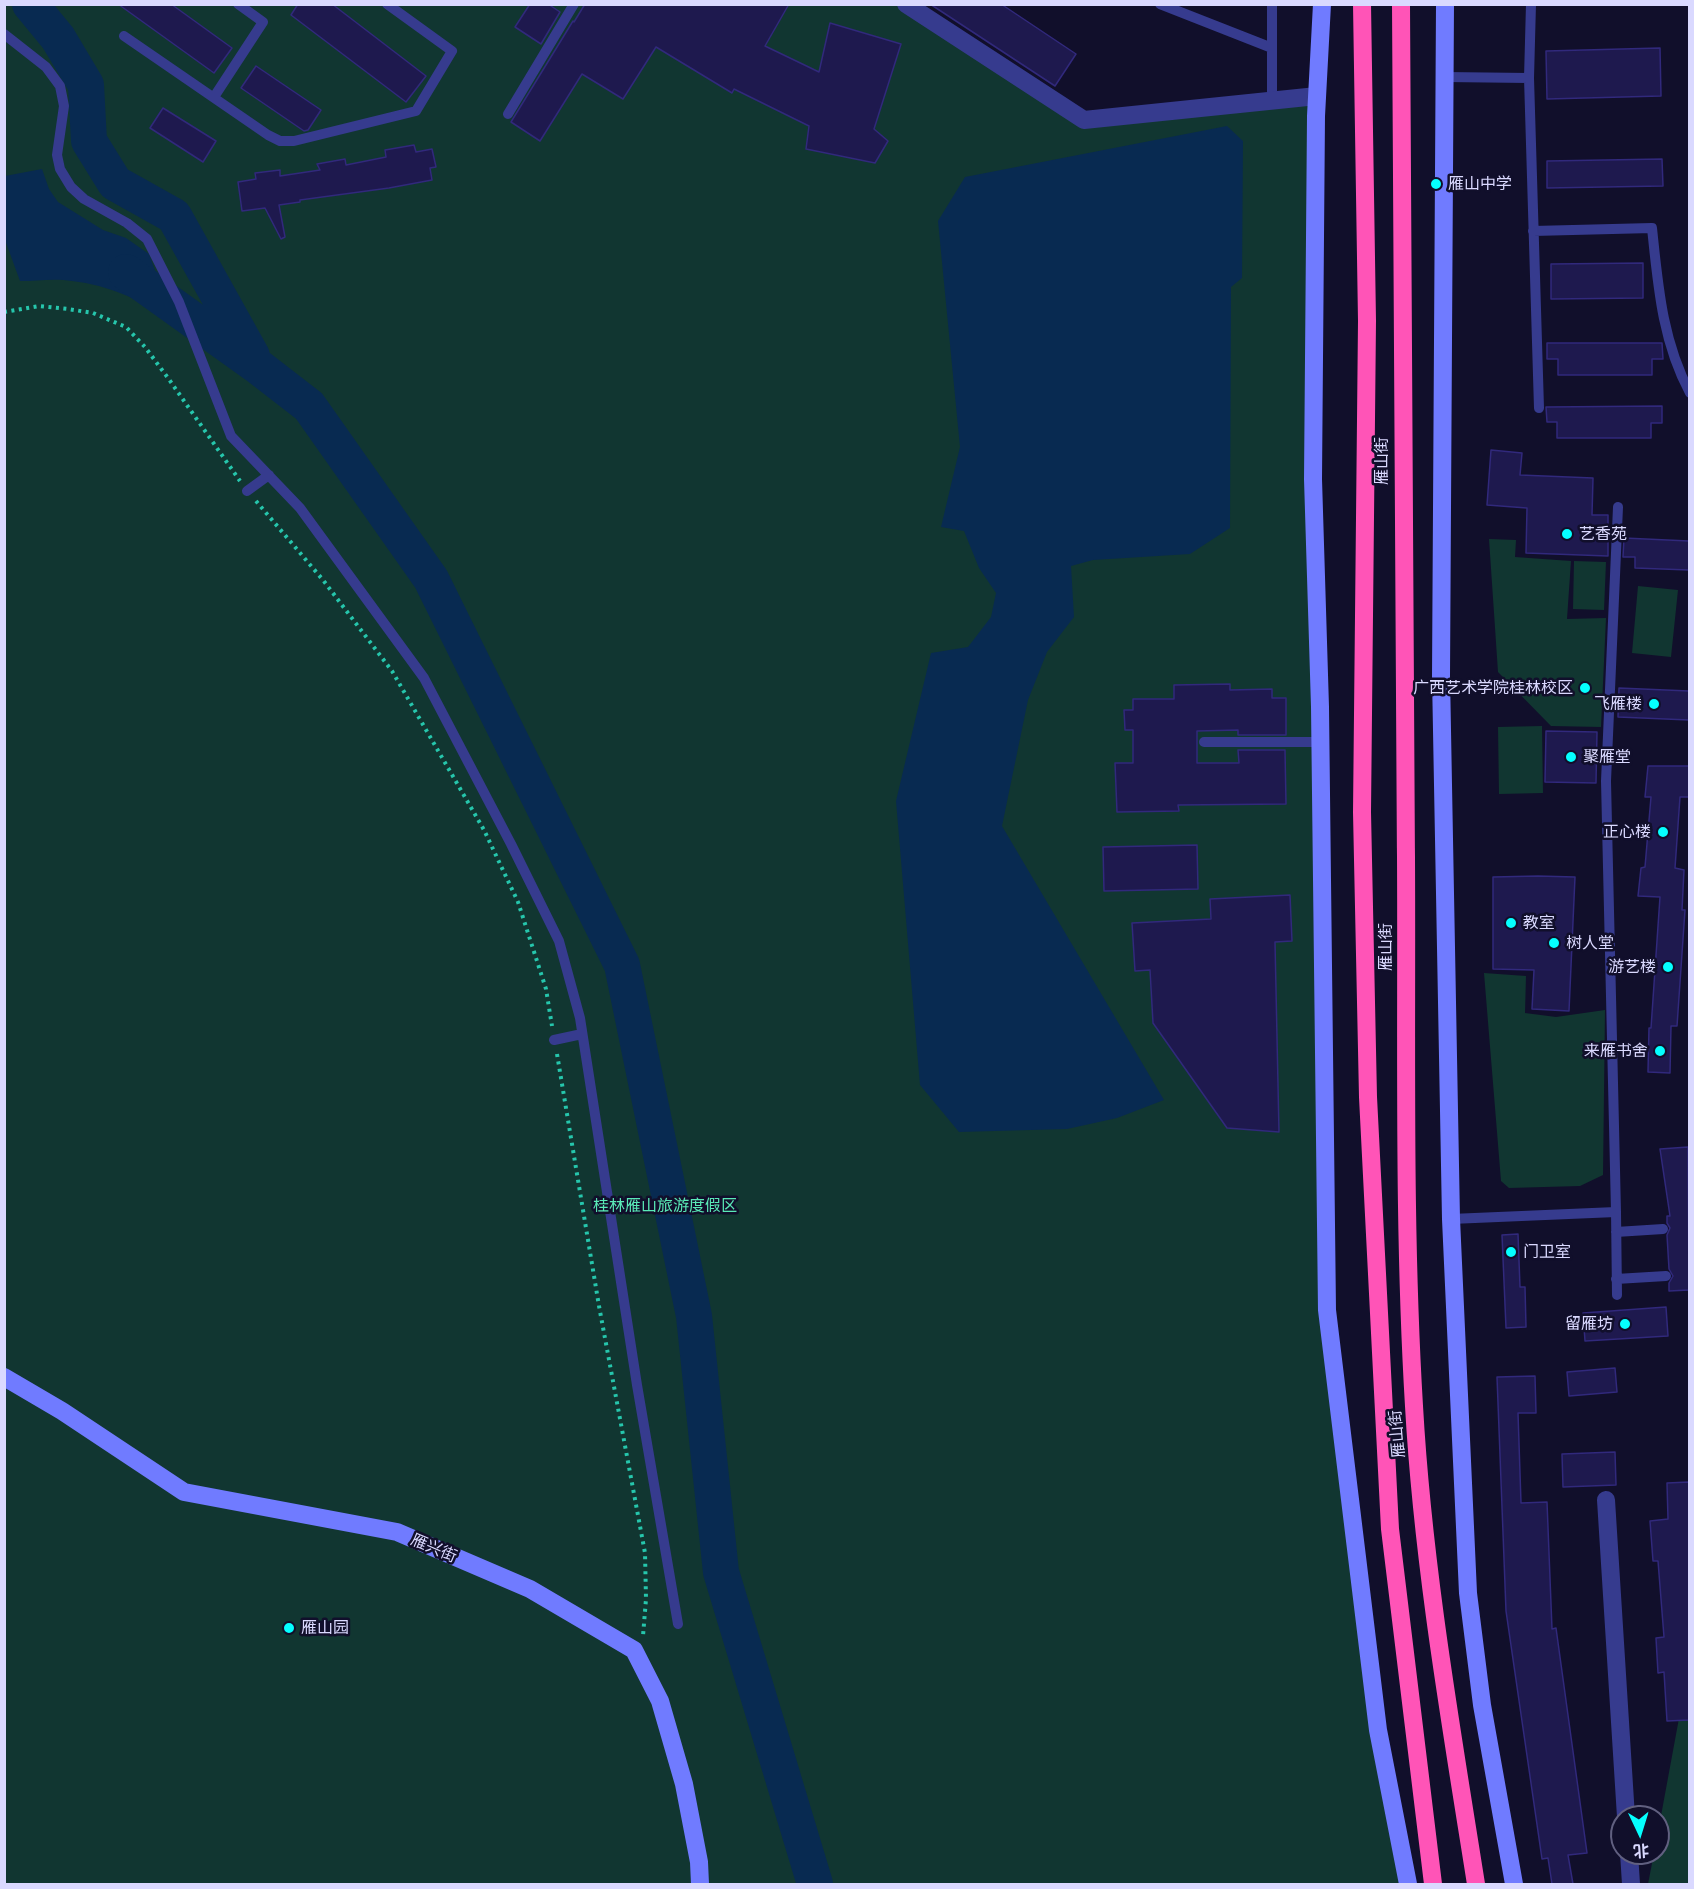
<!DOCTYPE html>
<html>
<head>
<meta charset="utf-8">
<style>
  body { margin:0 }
  #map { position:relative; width:1694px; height:1889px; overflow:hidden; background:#110f2b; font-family:Ubuntu,"Noto Sans SC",sans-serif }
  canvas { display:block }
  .frame { position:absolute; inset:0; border:6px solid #dad9ff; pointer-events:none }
  .north { position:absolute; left:1610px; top:1805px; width:60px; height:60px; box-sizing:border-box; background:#110f2b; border:2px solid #616080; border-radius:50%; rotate:176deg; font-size:16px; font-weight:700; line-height:24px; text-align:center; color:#dad9ff }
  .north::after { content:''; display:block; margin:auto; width:21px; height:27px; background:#05ffff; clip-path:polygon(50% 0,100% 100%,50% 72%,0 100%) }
</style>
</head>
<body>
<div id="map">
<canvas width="1694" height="1889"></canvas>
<div class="frame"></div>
<div class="north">北</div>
</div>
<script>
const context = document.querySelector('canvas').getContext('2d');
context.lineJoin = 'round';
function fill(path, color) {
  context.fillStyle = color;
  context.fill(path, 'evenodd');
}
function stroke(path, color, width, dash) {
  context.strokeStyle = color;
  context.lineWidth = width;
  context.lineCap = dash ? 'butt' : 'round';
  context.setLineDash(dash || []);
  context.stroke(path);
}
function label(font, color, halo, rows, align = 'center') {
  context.font = font + ' Ubuntu,"Noto Sans SC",sans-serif';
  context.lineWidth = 5;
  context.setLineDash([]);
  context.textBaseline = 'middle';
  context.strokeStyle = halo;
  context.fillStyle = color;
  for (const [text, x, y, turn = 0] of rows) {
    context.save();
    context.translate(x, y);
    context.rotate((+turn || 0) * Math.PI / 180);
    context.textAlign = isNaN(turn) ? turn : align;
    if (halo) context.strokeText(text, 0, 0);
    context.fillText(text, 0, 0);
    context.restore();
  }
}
const green = new Path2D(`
  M5 5H906L1084 120 1317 96 1327 1310 1408 1884H5Z
  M1489 539 1516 540 1515 557 1571 561 1567 619 1606 618 1601 727 1551 726 1498 672Z
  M1574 561 1606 562 1604 610 1573 609Z
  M1638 586 1678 590 1671 657 1632 653Z
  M1542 726 1543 793 1499 794 1498 727Z
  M1484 973 1526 976 1525 1013 1556 1017 1605 1010 1603 1175 1580 1186 1509 1188 1501 1181Z
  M1689 1664V1884H1648L1654 1853H1658V1832Z`);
const water = new Path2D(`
  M1227 126 1243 141 1242 278 1231 287 1230 528 1190 554 1093 560 1071 566 1074 617 1047 652 1028 700 1002 826 1164 1100 1117 1118 1067 1129 959 1132 920 1085 896 801 931 653 968 647 991 617 996 593 979 568 964 531 941 527 960 447 938 221 965 177Z
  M42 169 49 189 58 202 103 230 126 238 149 254 173 319C141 301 109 285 72 281 55 278 37 281 20 281L5 240V176Z`);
const river = new Path2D(`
  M30 4 58 38 86 85 89 141 115 183 174 216 252 356
  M126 272 256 365 309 406 431 579 622 965 694 1316 721 1572 815 1884`);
const building = new Path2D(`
  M118 4H171L232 48 214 73Z
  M298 4H332L426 76 406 102 291 15Z
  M530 4H548L560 12 541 44 515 27Z
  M585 4H789L765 46 819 72 830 23 901 44 874 129 888 141 875 163 806 149 809 126 734 89 732 93 656 47 623 99 582 74 540 141 511 122 573 21 574 22Z
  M930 4H1001L1076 54 1055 86Z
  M1660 48 1661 96 1547 99 1546 51Z
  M256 66 321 110 308 130 304 131 241 88Z
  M163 108 216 141 203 162 150 128Z
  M414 145 416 152 432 149 436 167 430 168 432 180 389 188 300 200V202L279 205 285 237 281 239 265 208 242 211 238 182 256 179 255 173 280 170V176L320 170 317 164 345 159 346 165 386 157 385 150Z
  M1662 159 1663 186 1547 188V161Z
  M1643 263V298L1551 299V264Z
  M1547 343H1662L1663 359H1652V375H1558V359H1547Z
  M1662 406V423H1651V438H1557V422H1547L1546 407Z
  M1491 450 1522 453 1520 475 1593 478 1592 515H1608V556L1526 553 1527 508 1487 505Z
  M1624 538 1689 541V570L1635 568V557H1623Z
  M1230 684V690L1272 689V698H1286V735H1238V730L1197 731V763H1239L1238 750H1285L1286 804 1178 805 1179 811 1117 812 1115 763H1133V730H1125L1124 710H1133V699H1174V685Z
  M1619 688 1689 691V720L1618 717Z
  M1546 731 1597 732 1596 783 1545 782Z
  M1648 766H1689V797H1680L1675 868 1684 870 1682 910H1685L1677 1026H1671L1670 1073 1648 1072 1649 1028H1651L1660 897 1638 896 1641 868 1645 867 1651 797H1645Z
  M1197 845 1198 889 1104 891 1103 847Z
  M1538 876 1575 877 1569 1011 1532 1009 1534 970 1493 969V877Z
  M1290 895 1292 941 1275 942 1279 1132 1227 1128 1153 1023 1150 970 1135 971 1132 923 1211 919 1210 899Z
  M1688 1147 1689 1290 1669 1291V1283L1673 1276 1669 1269 1667 1235 1670 1228 1667 1223V1216H1670L1660 1149Z
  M1518 1234 1520 1287H1525L1526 1327 1506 1328 1502 1235Z
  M1666 1307 1668 1336 1585 1341 1583 1313Z
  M1615 1368 1617 1392 1569 1396 1567 1372Z
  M1535 1376 1536 1413H1518L1521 1503 1547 1502 1552 1629 1556 1628 1587 1853 1568 1855 1573 1884H1552L1548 1858 1542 1859 1506 1611 1497 1377Z
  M1615 1452 1616 1485 1563 1487 1562 1454Z
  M1689 1482V1720L1667 1721 1664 1672 1658 1673 1656 1638 1664 1637 1658 1561H1653L1650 1521 1668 1519 1667 1483Z`);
const path = new Path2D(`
  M4 312 39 306 68 309 93 313 126 327 145 347 168 378 240 481
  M256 501 323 580 392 671 484 830 518 902 546 989 552 1026
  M557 1054 599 1306 645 1553 646 1599 643 1636`);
const lane = new Path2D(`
  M1160 4 1272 48
  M1272 4V101
  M1531 4 1529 78 1539 408
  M4 34 46 67 60 86 64 106 57 155 60 169 71 187 84 199 127 223 147 239 179 302 231 436 300 508 424 678 511 844 559 941 580 1018 637 1385 678 1624
  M124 36 268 135 280 141H294L416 111 452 51 387 4
  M1445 77 1529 78
  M214 97 263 22 238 4
  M508 114 574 4
  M1533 231 1652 228C1658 285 1662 341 1690 393
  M247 491 269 475
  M1204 742H1320
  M554 1040 582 1034
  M1616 1212 1617 1295
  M1451 1219 1616 1212 1606 781 1618 507
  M1616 1232 1663 1229
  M1616 1279 1666 1276`);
const street = new Path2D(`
  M906 4 1084 120 1317 96
  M1606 1500 1626 1817
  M1629 1853 1631 1884`);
const secondary = new Path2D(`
  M1322 4 1316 116 1313 479 1320 707 1327 1310 1378 1730 1408 1884
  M1445 4 1441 676 1451 1219 1468 1593 1482 1705 1514 1884
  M4 1377 62 1411 184 1492 397 1532 530 1589 634 1650 660 1701 684 1784 699 1862 700 1884`);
const highway = new Path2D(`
  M1362 4 1367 321 1362 812 1368 1097 1390 1529 1433 1884
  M1401 4C1401 289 1403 573 1406 857 1407 1040 1403 1223 1414 1406 1423 1566 1451 1726 1476 1884`);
const markers = [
  [1436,184,6,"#05ffff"],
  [1567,534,6,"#05ffff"],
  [1585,688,6,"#05ffff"],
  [1654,704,6,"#05ffff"],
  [1571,757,6,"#05ffff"],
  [1663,832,6,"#05ffff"],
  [1511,923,6,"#05ffff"],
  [1554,943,6,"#05ffff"],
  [1668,967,6,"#05ffff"],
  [1660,1051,6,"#05ffff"],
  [1511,1252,6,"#05ffff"],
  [1625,1324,6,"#05ffff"],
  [289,1628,6,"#05ffff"]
];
const poiNames = [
  ["雁山中学",1448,184],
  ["艺香苑",1579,534],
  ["广西艺术学院桂林校区",1573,688,"right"],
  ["飞雁楼",1642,704,"right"],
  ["聚雁堂",1583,757],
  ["正心楼",1651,832,"right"],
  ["教室",1523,923],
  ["树人堂",1566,943],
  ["游艺楼",1656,967,"right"],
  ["来雁书舍",1648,1051,"right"],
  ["门卫室",1523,1252],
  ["留雁坊",1613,1324,"right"],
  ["雁山园",301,1628]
];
const streetNames = [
  ["雁山街",1382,461,-90],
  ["雁山街",1386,947,-90],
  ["雁山街",1397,1434,-95],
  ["雁兴街",434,1548,23]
];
const parkNames = [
  ["桂林雁山旅游度假区",665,1206]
];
fill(green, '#113631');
fill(water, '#082a51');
stroke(river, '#082a51', 36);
fill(building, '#1e194e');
stroke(building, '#31297c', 1.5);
stroke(path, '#26c6ac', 4, [3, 4.5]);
stroke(lane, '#363b8e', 10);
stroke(street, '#363b8e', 18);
stroke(secondary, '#707bff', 18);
stroke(highway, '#ff54b7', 18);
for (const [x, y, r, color] of markers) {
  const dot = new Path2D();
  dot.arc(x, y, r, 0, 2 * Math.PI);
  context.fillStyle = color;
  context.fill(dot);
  stroke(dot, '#110f2b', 2);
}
label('16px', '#dad9ff', '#110f2b', poiNames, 'left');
label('16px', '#dad9ff', '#110f2b', streetNames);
label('16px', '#5aeab7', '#110f2b', parkNames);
</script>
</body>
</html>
